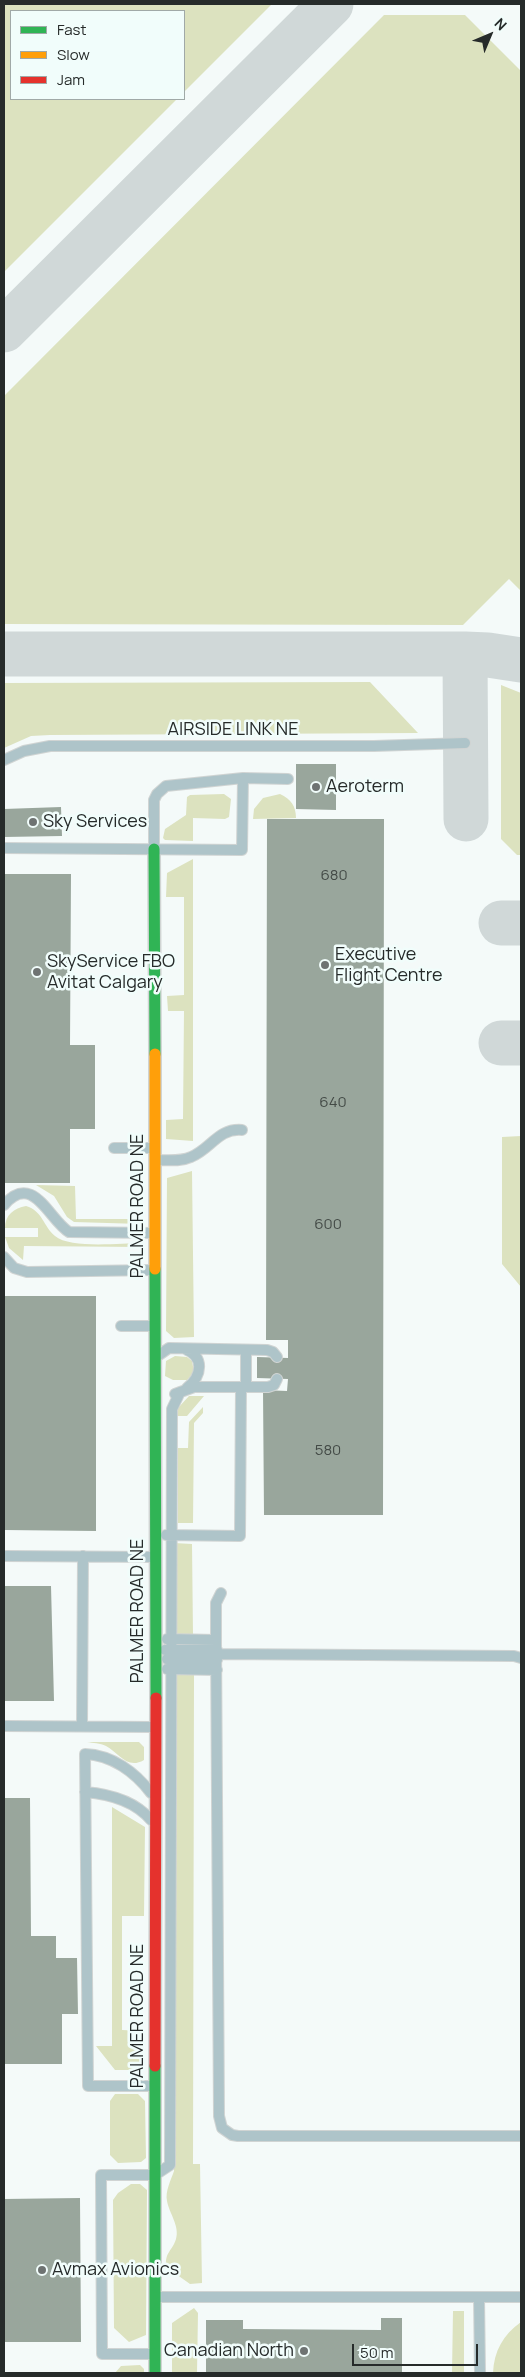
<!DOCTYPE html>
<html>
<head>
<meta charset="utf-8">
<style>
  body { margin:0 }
  #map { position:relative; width:525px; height:2377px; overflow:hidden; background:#f4faf9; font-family:Manrope,sans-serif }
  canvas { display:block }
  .frame { position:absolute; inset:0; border:5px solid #262b2a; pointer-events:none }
  .legend { position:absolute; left:10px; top:10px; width:175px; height:90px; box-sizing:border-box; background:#f1fdfb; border:1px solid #a0a9a7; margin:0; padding:6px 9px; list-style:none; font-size:15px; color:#262b2a }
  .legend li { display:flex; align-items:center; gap:10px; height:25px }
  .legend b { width:25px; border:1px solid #a0a9a7 }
  .north { position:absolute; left:465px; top:10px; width:50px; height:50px; -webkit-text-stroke:4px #f1fdfb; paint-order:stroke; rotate:45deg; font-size:14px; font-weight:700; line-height:20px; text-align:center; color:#262b2a }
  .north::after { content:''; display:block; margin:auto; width:18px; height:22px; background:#262b2a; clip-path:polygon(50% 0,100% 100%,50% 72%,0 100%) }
  .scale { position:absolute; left:352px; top:2344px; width:126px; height:22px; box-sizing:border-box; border:2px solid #262b2a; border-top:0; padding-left:6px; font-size:15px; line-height:18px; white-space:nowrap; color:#262b2a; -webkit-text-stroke:4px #f1fdfb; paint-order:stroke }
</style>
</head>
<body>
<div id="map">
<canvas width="525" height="2377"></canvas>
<div class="frame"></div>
<ul class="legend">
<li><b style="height:6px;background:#30b455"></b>Fast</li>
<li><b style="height:6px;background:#ff9f0a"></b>Slow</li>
<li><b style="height:6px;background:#e5322d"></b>Jam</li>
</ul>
<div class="north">N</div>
<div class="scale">50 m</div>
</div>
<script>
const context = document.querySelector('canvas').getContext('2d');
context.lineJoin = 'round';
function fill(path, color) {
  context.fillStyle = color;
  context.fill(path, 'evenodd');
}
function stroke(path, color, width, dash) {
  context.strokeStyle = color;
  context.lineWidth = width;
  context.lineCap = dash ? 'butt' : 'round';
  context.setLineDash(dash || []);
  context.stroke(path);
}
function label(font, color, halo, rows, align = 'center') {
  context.font = font + ' Manrope,sans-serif';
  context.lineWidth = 5;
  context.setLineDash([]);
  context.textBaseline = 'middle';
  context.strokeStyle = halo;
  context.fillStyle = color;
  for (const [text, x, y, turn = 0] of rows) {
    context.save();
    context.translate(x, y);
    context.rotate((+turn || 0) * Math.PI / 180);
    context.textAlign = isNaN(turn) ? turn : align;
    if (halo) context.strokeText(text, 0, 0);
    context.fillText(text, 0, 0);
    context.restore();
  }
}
const green = new Path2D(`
  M4 4H272L184 92V11H11V99H177L4 272Z
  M384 15H465L521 71V591L509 579 463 625 4 624V396Z
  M370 682 418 733 50 735 31 736 4 748V683Z
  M501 685 521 693V855H517L501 839Z
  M224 794 231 799 229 817 225 819 193 818V841L165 840 163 838 165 829 186 815 187 797 190 795Z
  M280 794C291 799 296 806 296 818L253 819 254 809 263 798Z
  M193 859V1141L166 1139V1120L183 1119 184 1011H168L167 996 184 995V897H166L167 873Z
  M521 1136V1287L502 1264V1137Z
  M192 1171 194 1337 174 1338 166 1331 167 1178Z
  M36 1185 75 1186 76 1219H145V1222L141 1224 74 1222 67 1217 54 1196Z
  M26 1206C43 1211 43 1226 55 1236 70 1249 121 1243 141 1243L144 1246V1260L141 1259V1247L24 1246 23 1260 9 1248 5 1237H38V1228H5C5 1215 14 1208 26 1206Z
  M175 1356 187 1357 192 1361 194 1372 187 1380H173L165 1376 166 1361Z
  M189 1396H204L187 1416H177L178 1408Z
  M203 1407V1413L194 1423 193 1523H178V1448H188L189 1422Z
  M174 1543 192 1544 193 1635H176Z
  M177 1674 194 1675 193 2164H200L202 2283 190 2284 166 2267C165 2251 172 2252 176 2239 180 2226 169 2213 167 2201 165 2191 171 2180 174 2171Z
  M87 1742H139L144 1747V1760C127 1770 119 1753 106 1746 100 1743 93 1743 87 1742Z
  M112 1807 145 1827 144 1916H122V2030L144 2031V2065L139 2070H115L96 2046H112Z
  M115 2094H138L145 2101 146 2158 141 2162 118 2163 110 2155V2101Z
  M131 2184H140L147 2190 146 2335 129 2342 114 2328 113 2200 118 2193Z
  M194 2308 198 2313 197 2373H172V2323Z
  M453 2311H464V2373H452Z
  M521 2322V2373H493C494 2351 503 2335 521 2322Z
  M140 2365 144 2369V2373H115L121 2366Z`);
const taxiway = new Path2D(`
  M4 330 331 4
  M4 654H465L488 655 521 660
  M465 654 466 819
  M501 923H521
  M501 1043H521`);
const building = new Path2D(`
  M296 764H336V810L296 809Z
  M61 807 62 836 4 837V809Z
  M267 819H384L383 1515H264L263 1390 287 1391 288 1379 257 1378V1357L288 1358V1340H266Z
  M4 874H71L70 1045H95V1129H70V1183H4Z
  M4 1296H96V1531L4 1530Z
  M4 1586H51L54 1701H4Z
  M4 1798H30L31 1936H56V1958H77L78 2014H62V2064H4Z
  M80 2198 81 2342H4V2199Z
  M381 2318H402V2373H206V2320H243V2329L381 2330Z`);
const lane = new Path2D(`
  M4 760 24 751 50 746H374L465 743
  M4 848 242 850 243 778
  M154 848V800L157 794 166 786 243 778 288 779
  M114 1148H154
  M155 1160C167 1160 180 1162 191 1157 211 1149 218 1128 242 1130
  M4 1205C33 1171 49 1220 69 1232L154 1233
  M4 1257 14 1268 27 1272 154 1270
  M121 1326H154
  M185 1349C205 1357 202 1376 187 1388
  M159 1355 169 1348 267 1350 273 1352 277 1357
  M246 1387V1350
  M175 1394 194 1387H268L274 1385 277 1379
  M166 1535 240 1536 241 1387
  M4 1556 155 1557
  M221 1593 216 1603V1640L219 2116 222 2128 232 2135 238 2136H521
  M167 1639 216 1640
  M165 1650H217
  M217 1654 514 1656 521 1658
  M167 1659 217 1660
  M167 1669 217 1670
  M4 1726 155 1727
  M82 1726 83 1556
  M85 1792C109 1794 135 1801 151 1820
  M151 1793C135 1772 112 1755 85 1754L88 2086H154
  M156 2297H521
  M479 2297 480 2373
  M154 2354H102L101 2175H155L170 2165 172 1409 180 1392`);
const fast = new Path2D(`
  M154 849 155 1054
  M155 1269 156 1698
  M155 2373V2066`);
const slow = new Path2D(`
  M155 1054V1269`);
const jam = new Path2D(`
  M155 2066 156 1698`);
const markers = [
  [316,787,5,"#6e7372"],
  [33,822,5,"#6e7372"],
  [325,965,5,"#6e7372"],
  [37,972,5,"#6e7372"],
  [42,2270,5,"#6e7372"],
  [304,2351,5,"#6e7372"]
];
const numberNames = [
  ["680",334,876],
  ["640",333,1103],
  ["600",328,1225],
  ["580",328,1451]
];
const streetNames = [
  ["AIRSIDE LINK NE",233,730],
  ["PALMER ROAD NE",138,1206,-90],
  ["PALMER ROAD NE",138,1611,-90],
  ["PALMER ROAD NE",138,2016,-90]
];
const poiNames = [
  ["Aeroterm",326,787],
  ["Sky Services",43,822],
  ["Executive",335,955],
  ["Flight Centre",335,976],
  ["SkyService FBO",47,962],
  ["Avitat Calgary",47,983],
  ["Avmax Avionics",52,2270],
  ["Canadian North",294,2351,"right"]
];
fill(green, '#dce2bf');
stroke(taxiway, '#d0d8d8', 45);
fill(building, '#99a69c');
stroke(lane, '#d0d4d3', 12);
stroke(fast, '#d0d4d3', 14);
stroke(slow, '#d0d4d3', 14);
stroke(jam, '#d0d4d3', 14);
stroke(lane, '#aec4c9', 10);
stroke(fast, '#30b455', 11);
stroke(slow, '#ff9f0a', 11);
stroke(jam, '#e5322d', 11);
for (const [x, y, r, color] of markers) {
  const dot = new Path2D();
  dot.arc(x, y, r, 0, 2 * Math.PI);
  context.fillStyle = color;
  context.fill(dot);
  stroke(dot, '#f1fdfb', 2);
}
label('15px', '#434a46', null, numberNames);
label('18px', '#262b2a', '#f1fdfb', streetNames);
label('18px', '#262b2a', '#f1fdfb', poiNames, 'left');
</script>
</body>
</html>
